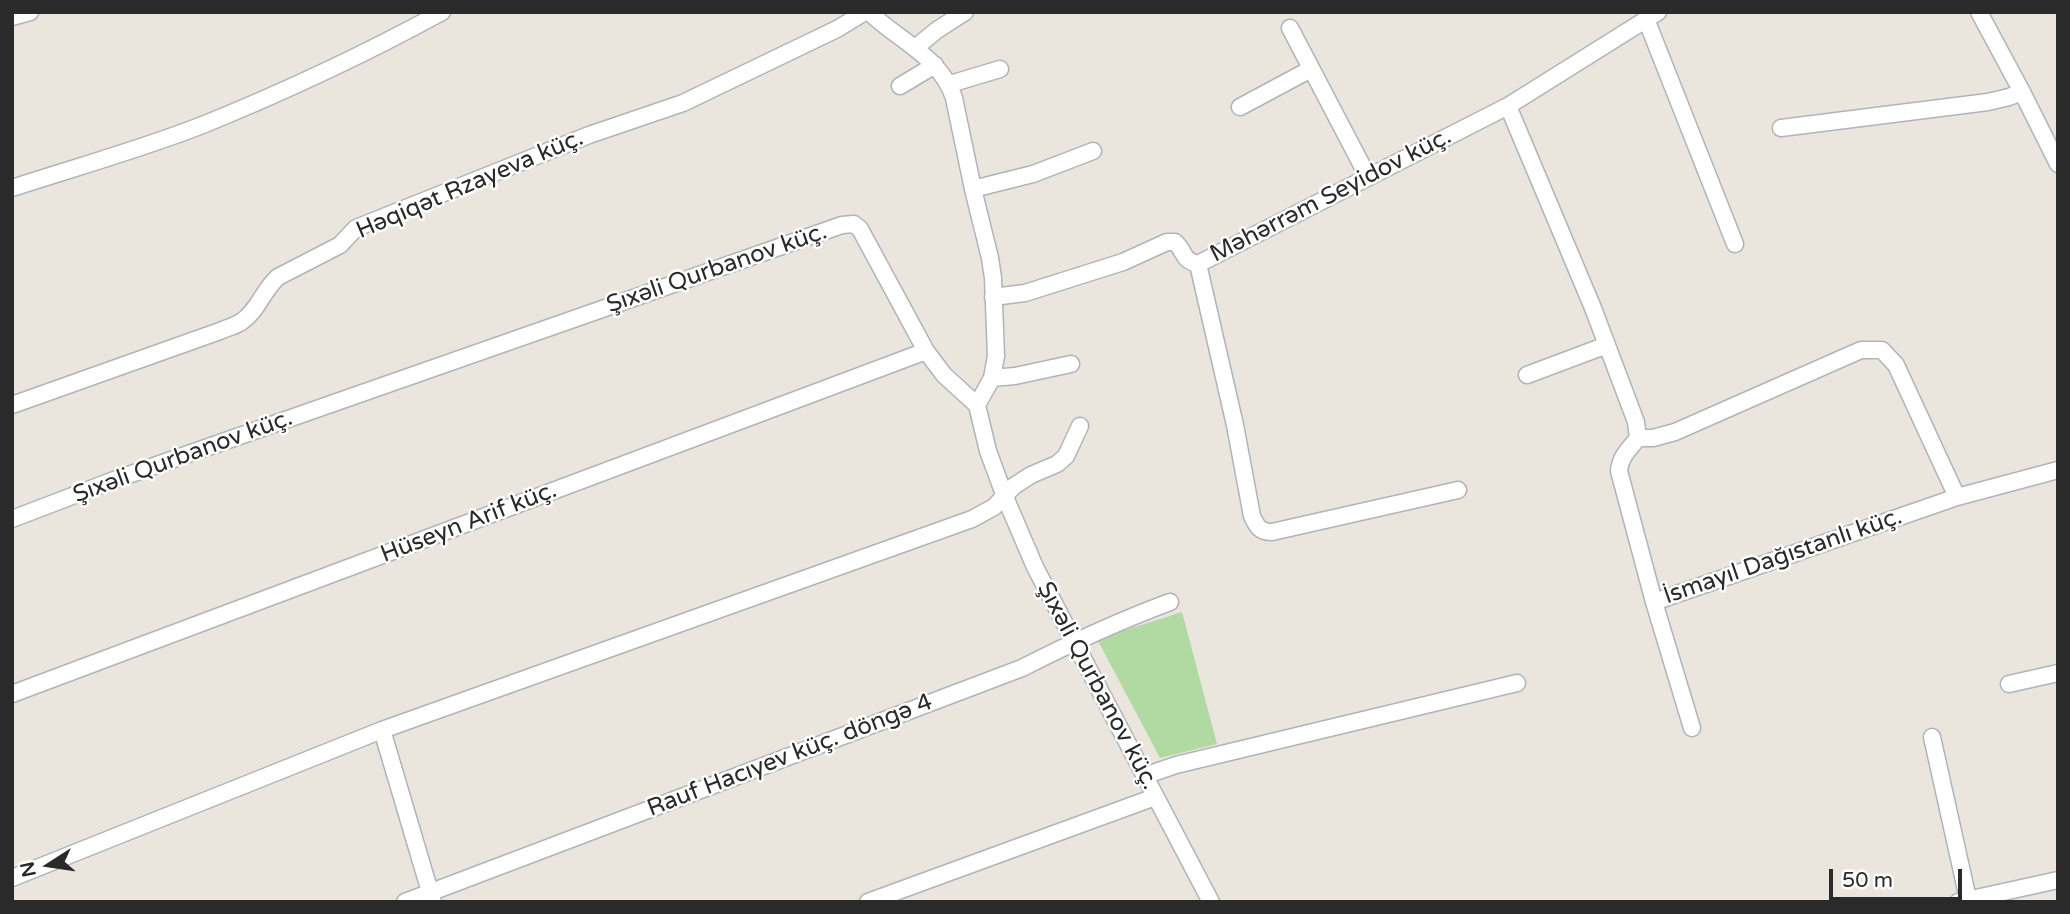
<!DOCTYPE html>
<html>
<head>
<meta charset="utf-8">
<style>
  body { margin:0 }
  #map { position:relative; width:2070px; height:914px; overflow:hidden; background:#eae6de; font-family:"Varela Round",sans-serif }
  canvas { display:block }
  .frame { position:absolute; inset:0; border:14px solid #2a2a2a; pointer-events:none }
  .north { position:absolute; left:14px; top:830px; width:70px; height:70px; -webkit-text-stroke:5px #fff; paint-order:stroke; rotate:258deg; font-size:19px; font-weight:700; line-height:28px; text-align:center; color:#2a2a2a }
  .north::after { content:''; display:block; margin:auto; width:24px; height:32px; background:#2a2a2a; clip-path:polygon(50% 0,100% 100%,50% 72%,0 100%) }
  .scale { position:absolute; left:1829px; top:869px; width:133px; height:32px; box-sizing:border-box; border:4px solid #2a2a2a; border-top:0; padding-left:9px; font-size:21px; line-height:24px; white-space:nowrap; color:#2a2a2a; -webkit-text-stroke:5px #fff; paint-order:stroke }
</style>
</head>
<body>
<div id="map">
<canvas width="2070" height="914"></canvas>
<div class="frame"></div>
<div class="north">N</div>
<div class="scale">50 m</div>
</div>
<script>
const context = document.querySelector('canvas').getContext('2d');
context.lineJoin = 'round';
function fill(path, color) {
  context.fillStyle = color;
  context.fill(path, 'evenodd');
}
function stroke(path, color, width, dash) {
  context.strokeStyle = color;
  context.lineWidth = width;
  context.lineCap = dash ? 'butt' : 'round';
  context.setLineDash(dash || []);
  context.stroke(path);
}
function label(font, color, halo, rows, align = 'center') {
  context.font = font + ' "Varela Round",sans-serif';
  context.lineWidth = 5;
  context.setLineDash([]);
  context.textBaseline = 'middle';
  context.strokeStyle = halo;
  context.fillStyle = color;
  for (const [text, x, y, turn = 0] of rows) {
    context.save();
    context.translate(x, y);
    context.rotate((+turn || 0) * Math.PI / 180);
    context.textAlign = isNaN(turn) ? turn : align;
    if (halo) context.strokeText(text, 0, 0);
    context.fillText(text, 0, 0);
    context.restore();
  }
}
const green = new Path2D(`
  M1182 612 1217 744 1160 758 1097 639Z`);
const minor = new Path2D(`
  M869 12C899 41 941 57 954 98L973 189 990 258 993 278 996 356 992 378 977 405
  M1979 12 2022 92 2058 164
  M12 17 30 12
  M1646 19 1735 244
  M1290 28 1368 177
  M915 48 937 30 965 12
  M950 84 1000 69
  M900 86 935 65
  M1508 106 1593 308 1636 422 1638 438C1629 449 1620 457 1619 471L1654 602 1957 497 2058 470
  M1240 107 1311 69
  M1781 128 1988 102 2009 97 2022 92
  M12 188C76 167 142 149 205 124 286 91 365 54 442 12
  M973 189 1033 174 1093 151
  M1198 264 1235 425 1252 516C1257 527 1260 532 1272 532L1458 490
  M993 297 1025 293 1123 262 1167 242H1175C1186 252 1181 260 1198 264L1508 106 1658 12
  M1527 375 1607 345
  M992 378 1015 376 1071 364
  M12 405 220 331C226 328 235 326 241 322 258 311 263 290 278 277L340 245 356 228 589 135 683 103 837 29 865 12
  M1638 438H1653L1675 432 1861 350H1882L1896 365 1957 497
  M12 519 114 480 842 225 854 224 860 229 926 351 944 375 977 405 988 451 1005 497 1035 567 1211 902
  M1654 602 1692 728
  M2009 684 2058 673
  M12 694 926 351
  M382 730 433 902
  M1932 737 1968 899
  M1144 776 1176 765 1517 683
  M12 878 382 730 972 519 994 507 1014 486 1031 475 1057 464 1066 456 1080 426
  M405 902 1022 668C1071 643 1119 621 1170 602
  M868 902 1155 797
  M1958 902 2058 880`);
const streetNames = [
  ["Həqiqət Rzayeva küç.",470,185,-23],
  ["Məhərrəm Seyidov küç.",1331,196,-27],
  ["Şıxəli Qurbanov küç.",717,269,-19],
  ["Şıxəli Qurbanov küç.",183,457,-20],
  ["Hüseyn Arif küç.",469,523,-21],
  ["İsmayıl Dağıstanlı küç.",1783,557,-19],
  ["Şıxəli Qurbanov küç.",1097,686,62],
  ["Rauf Hacıyev küç. döngə 4",790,756,-21]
];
fill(green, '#b0daa1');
stroke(minor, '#b1b3bc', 19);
stroke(minor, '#fff', 16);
label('24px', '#2a2a2a', '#fff', streetNames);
</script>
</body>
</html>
